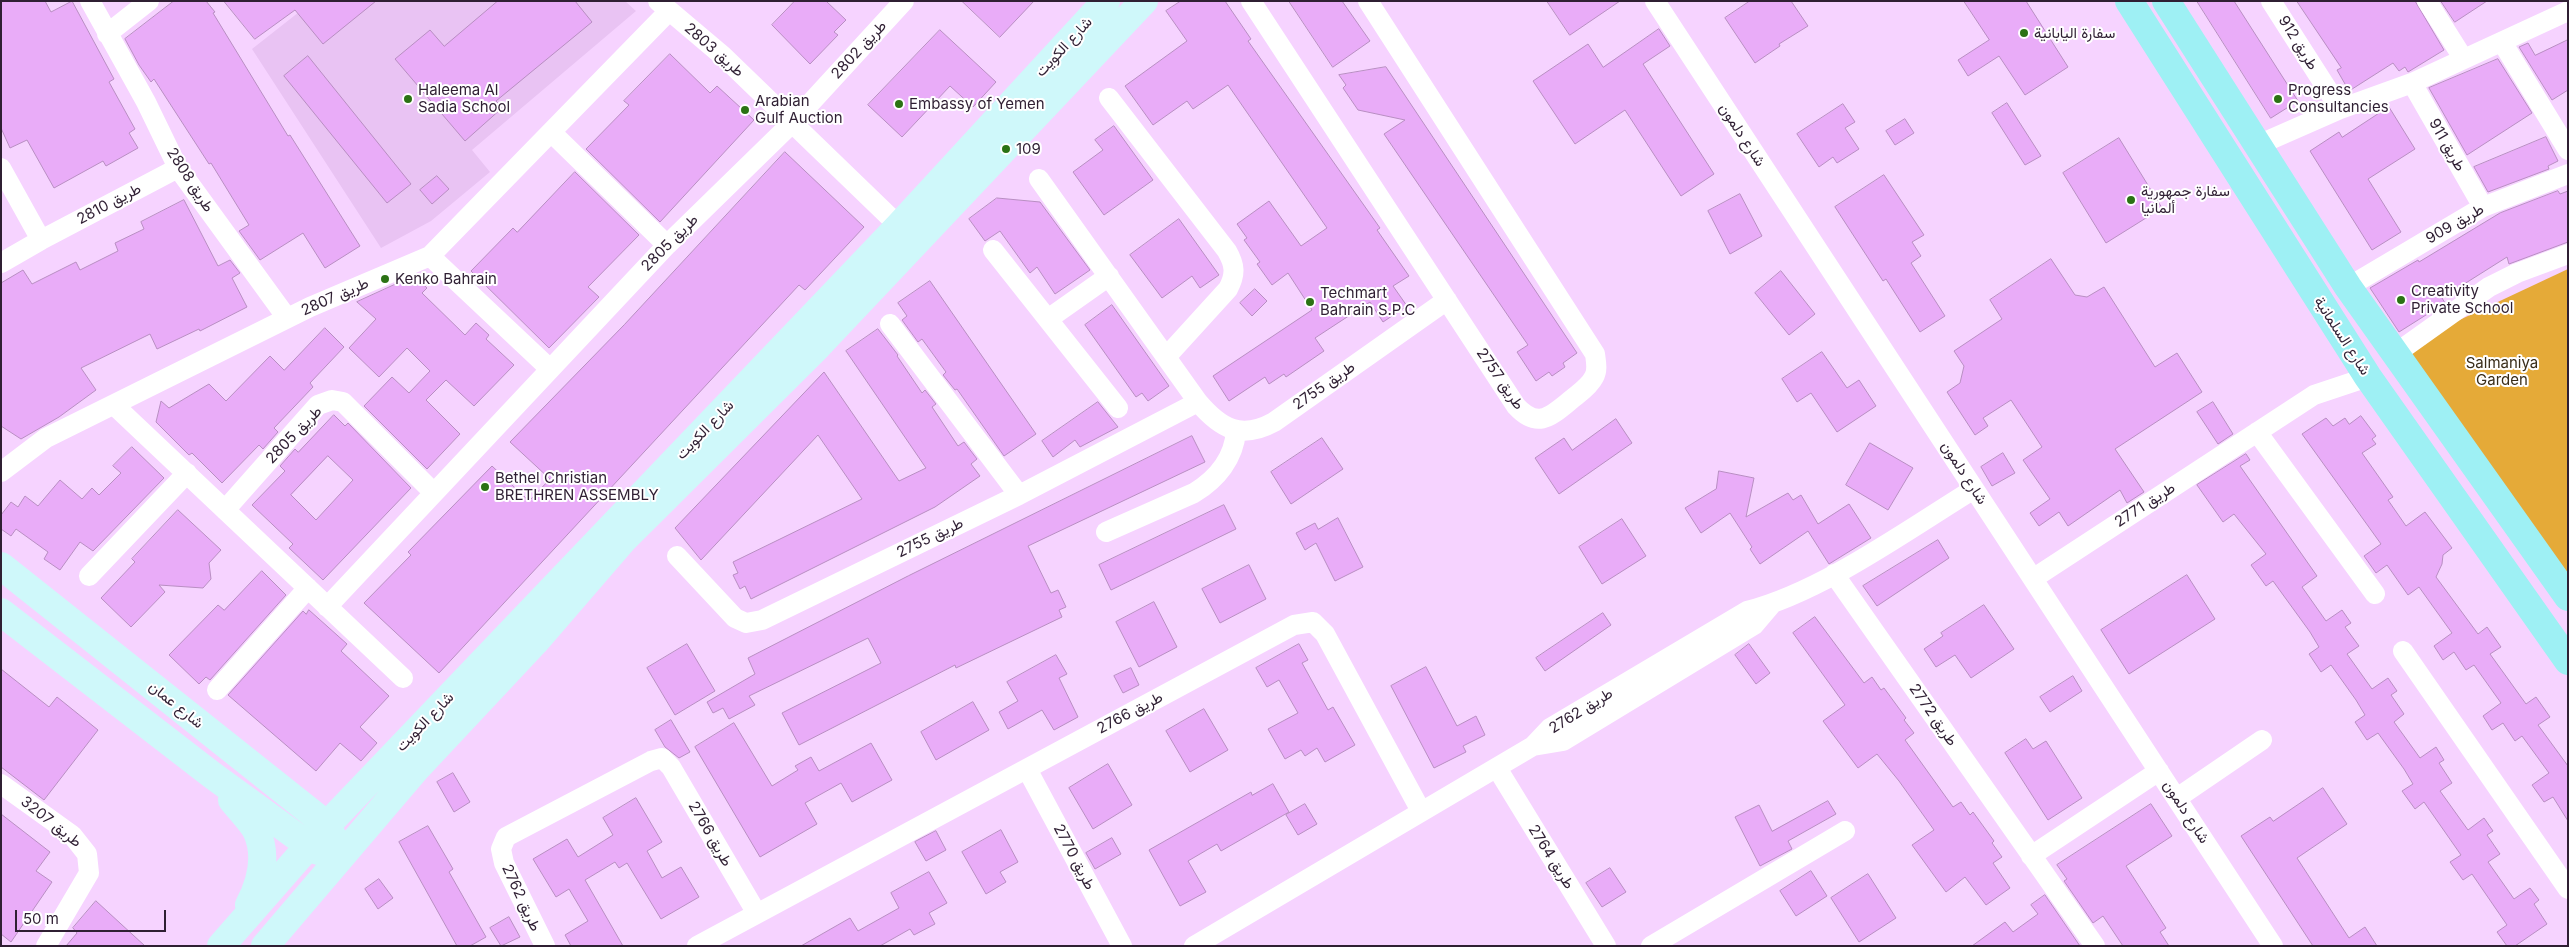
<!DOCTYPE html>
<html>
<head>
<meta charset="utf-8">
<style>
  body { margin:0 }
  #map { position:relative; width:2569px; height:947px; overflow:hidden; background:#f6d3ff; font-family:Inter,sans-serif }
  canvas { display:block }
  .frame { position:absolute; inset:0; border:2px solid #2f1f33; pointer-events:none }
  .scale { position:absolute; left:15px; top:910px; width:151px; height:22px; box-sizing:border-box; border:2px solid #2f1f33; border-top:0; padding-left:6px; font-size:15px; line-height:18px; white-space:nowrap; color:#2f1f33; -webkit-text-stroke:4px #fff; paint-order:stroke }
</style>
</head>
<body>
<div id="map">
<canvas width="2569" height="947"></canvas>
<div class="frame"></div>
<div class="scale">50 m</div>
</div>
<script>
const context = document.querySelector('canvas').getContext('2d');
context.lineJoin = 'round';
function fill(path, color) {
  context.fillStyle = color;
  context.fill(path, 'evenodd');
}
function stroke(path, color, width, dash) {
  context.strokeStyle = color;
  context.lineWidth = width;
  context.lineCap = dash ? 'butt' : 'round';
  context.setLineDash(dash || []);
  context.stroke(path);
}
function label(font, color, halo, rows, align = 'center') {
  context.font = font + ' Inter,Vazirmatn,sans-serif';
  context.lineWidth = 4;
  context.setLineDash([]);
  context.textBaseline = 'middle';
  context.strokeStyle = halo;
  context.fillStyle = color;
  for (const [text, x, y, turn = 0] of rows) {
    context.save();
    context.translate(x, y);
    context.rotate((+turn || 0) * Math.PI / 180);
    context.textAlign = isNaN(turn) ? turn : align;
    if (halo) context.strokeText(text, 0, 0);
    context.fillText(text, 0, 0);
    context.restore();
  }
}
const built = new Path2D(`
  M313 1H625L636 11 472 150 490 172 431 221 381 248 252 49Z`);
const green = new Path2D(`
  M2568 269V576L2404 346Z`);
const building = new Path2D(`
  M1 1H45L51 12 72 1 114 79 109 82 135 129 129 133 138 148 106 166 103 161 54 188 27 140 10 148 1 128Z
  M174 1H206L215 12 213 13 288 136 290 135 360 246 325 268 303 233 260 260 239 231 249 225 211 163 209 164 154 79 151 82 139 65 125 39Z
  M224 1H376L323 44 295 10 255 39Z
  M498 1H575L592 22 496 101 502 108 465 141 395 59 430 30 444 46Z
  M795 1H826L846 20 834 32 838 35 810 64 772 25Z
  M962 1H1034L1000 37Z
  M1181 1H1225L1251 39 1248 41 1380 228 1377 230 1409 276 1393 286 1407 306 1383 322 1370 302 1315 338 1324 351 1286 377 1284 374 1269 384 1265 377 1229 401 1213 376 1312 310 1288 273 1272 285 1257 264 1260 262 1244 240 1247 238 1237 224 1269 201 1301 246 1327 228 1228 85 1193 109 1187 101 1153 125 1125 86 1187 41 1166 11Z
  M1289 1H1342L1370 41 1333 67Z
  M1547 1H1620L1570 35Z
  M1750 1H1791L1808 26 1779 44 1780 46 1755 63 1725 18Z
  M1964 1H2026L2068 67 2025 95 1999 56 1968 76 1958 60 1989 40Z
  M2197 1H2234L2298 101 2271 118Z
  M2297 1H2415L2444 50 2408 72 2405 67 2399 71 2393 63 2349 91 2337 70 2341 68Z
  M2441 1H2487L2455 22Z
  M1659 29 1670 46 1643 64 1714 174 1681 196 1625 110 1575 144 1533 81 1588 44 1603 67Z
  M940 30 996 82 973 107 950 86 902 137 868 105Z
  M2568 40V90L2552 100 2519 47 2528 43 2535 55Z
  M670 54 710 93 717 86 754 120 660 222 586 149 629 105 624 101Z
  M308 56 411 184 387 203 284 76Z
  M2498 59 2532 113 2467 155 2429 88Z
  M1386 67 1577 353 1563 363 1565 367 1552 376 1549 372 1536 381 1517 352 1528 345 1384 134 1405 120 1358 110 1343 88 1346 85 1339 75Z
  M2007 103 2041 156 2025 165 1992 113Z
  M1843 104 1855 122 1845 128 1859 149 1837 163 1833 157 1819 167 1797 134Z
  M2389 107 2415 149 2368 179 2401 232 2372 250 2310 151 2339 132 2342 137Z
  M1905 119 1914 133 1895 145 1886 131Z
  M1114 126 1153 180 1104 215 1073 172 1103 150 1095 140Z
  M2546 137 2558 161 2548 166 2549 169 2488 192 2474 167Z
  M2119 138 2162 208 2106 243 2063 173Z
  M785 152 864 227 805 290 799 285 439 673 364 603 411 555 408 552 492 466 529 501 550 479 510 442 624 325Z
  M575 172 639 235 588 287 599 297 549 348 471 271 513 228 517 232Z
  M1884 175 1924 235 1912 242 1921 256 1911 263 1945 316 1920 332 1886 279 1883 281 1835 207Z
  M437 176 449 189 432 204 420 190Z
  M2558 191 2560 194 2568 191V242L2509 264 2507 257 2442 298 2445 303 2399 332 2370 288 2418 260 2419 262 2500 213Z
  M1740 194 1762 236 1730 254 1708 211Z
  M997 198 1040 202 1090 270 1055 294 1037 267 1030 273 1000 231 985 241 969 219Z
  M184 200 218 266 230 260 240 273 232 278 247 307 200 331 199 329 157 349 150 334 81 368 96 390 59 417 21 439 1 426V283L23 270 32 284 76 262 80 270 118 251 115 243 144 229 141 222Z
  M1179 219 1219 275 1200 288 1192 276 1162 298 1130 255Z
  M2051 259 2075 295 2087 297 2104 287 2155 367 2177 353 2202 392 2115 449 2144 492 2127 503 2120 490 2068 526 2059 512 2039 526 2030 513 2050 499 2023 460 2042 447 2011 400 1983 418 1988 426 1975 435 1947 392 1960 383 1964 366 1954 351 2002 319 1990 300Z
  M1781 271 1815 314 1789 335 1755 293Z
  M414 276 427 288 422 293 465 335 476 323 489 335 486 339 514 365 474 406 446 380 426 400 460 434 427 469 364 406 392 377 409 393 430 371 407 348 379 377 349 348 376 319 357 302Z
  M930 281 1036 434 1004 456 957 389 955 390 943 375 946 372 922 339 918 342 902 320 907 316 898 303Z
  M1255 289 1267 301 1252 316 1240 303Z
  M1112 305 1169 386 1148 401 1142 393 1136 397 1085 325Z
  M325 328 344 347 310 383 313 387 274 428 278 432 263 449 259 445 222 483 192 453 189 455 156 422 161 401 169 408 209 384 226 401 270 356 284 370Z
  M878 329 898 355 897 356 922 393 925 390 936 404 932 407 958 446 964 442 977 459 971 464 980 476 935 507 751 599 745 586 740 589 733 575 738 573 733 562 862 499 818 435 701 560 675 528 824 372 899 481 926 468 846 351Z
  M1822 352 1847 388 1859 380 1876 406 1837 432 1811 393 1797 402 1782 379Z
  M1098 402 1118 427 1080 447 1075 440 1053 457 1042 441Z
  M2213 402 2233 434 2218 444 2197 412Z
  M334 415 345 426 348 423 411 488 323 580 289 548 293 544 252 505 285 471 280 466 295 449 298 452ZM328 456 353 480 316 520 291 495Z
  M2361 416 2376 436 2372 439 2376 444 2362 453 2393 497 2388 500 2406 526 2425 512 2452 548 2443 555 2442 564 2436 577 2478 634 2487 627 2501 647 2490 654 2526 704 2536 697 2550 717 2538 725 2568 766V821L2553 797 2544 802 2532 785 2549 773 2522 736 2515 741 2503 723 2492 730 2483 716 2501 703 2474 665 2466 670 2454 652 2443 660 2434 646 2452 633 2419 587 2408 595 2387 565 2376 573 2364 556 2381 544 2302 434 2326 418 2333 426 2345 418 2349 424Z
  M1616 419 1632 443 1559 494 1535 458 1564 438 1572 450Z
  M1192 436 1205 462 1028 546 1051 593 1058 590 1066 607 1059 610 1062 617 956 668 955 665 799 745 782 713 881 663 868 638 749 696 755 705 729 719 723 708 713 713 707 702 755 674 748 658 908 576Z
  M1322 438 1343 469 1291 504 1271 472Z
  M1870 443 1913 468 1888 510 1846 485Z
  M132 447 164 478 93 551 80 542 60 570 44 559 48 552 16 529 11 536 1 529V515L11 502 18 507 25 496 38 506 60 480 82 499 92 488 99 495 121 473 113 466Z
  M2003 453 2015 473 1992 486 1981 467Z
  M2246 454 2250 460 2240 466 2317 576 2302 587 2326 621 2342 610 2351 623 2345 627 2359 646 2347 654 2372 689 2388 678 2397 691 2391 695 2404 714 2394 722 2420 758 2436 747 2444 760 2439 763 2452 783 2440 791 2468 830 2484 818 2493 831 2487 835 2500 854 2488 862 2514 899 2530 888 2539 900 2534 904 2547 924 2515 946H2507L2497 932 2507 925 2472 874 2463 880 2450 862 2461 855 2424 802 2415 809 2402 791 2413 784 2404 769 2378 733 2367 740 2355 722 2365 715 2356 700 2331 665 2321 672 2309 654 2319 647 2310 632 2273 581 2266 586 2251 565 2266 554 2234 514 2223 522 2197 485Z
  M1719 471 1754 478 1746 517 1788 493 1793 500 1801 495 1818 524 1849 504 1871 538 1829 564 1808 531 1760 564 1750 549 1752 547 1730 513 1701 533 1685 508 1716 489Z
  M1224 505 1236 529 1111 590 1099 565Z
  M178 510 221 550 209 563 211 579 203 588 159 585 165 592 131 627 101 598 135 562 132 559Z
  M1338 518 1363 567 1335 581 1316 543 1305 550 1296 533 1315 523 1318 529Z
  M1622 519 1646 556 1602 584 1579 547Z
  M1938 540 1949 558 1877 606 1863 586Z
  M1249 565 1266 599 1220 623 1202 589Z
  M262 571 286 595 210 680 206 677 199 684 169 655 218 605 224 610Z
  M2187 575 2215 619 2129 674 2101 630Z
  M1154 602 1177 647 1139 667 1116 622Z
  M1984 605 2014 649 1971 678 1955 655 1936 667 1924 649 1943 636 1941 633Z
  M309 610 347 644 341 651 389 696 360 727 377 743 361 761 340 743 316 771 228 695 303 611 306 614Z
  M1603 613 1611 625 1545 671 1536 658Z
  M1815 617 1864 683 1872 677 1881 690 1884 688 1906 718 1904 720 1914 733 1905 740 1953 807 1961 802 1970 815 1973 812 1994 841 1992 843 2002 857 1993 863 2010 888 1986 905 1965 877 1946 892 1912 845 1934 830 1899 781 1877 754 1858 768 1823 721 1845 705 1793 633Z
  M687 644 715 691 675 715 647 668Z
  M1299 644 1308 660 1302 663 1328 710 1333 707 1355 745 1325 762 1317 748 1305 756 1301 750 1285 759 1268 729 1298 713 1279 680 1267 687 1256 668Z
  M1749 644 1770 673 1756 684 1735 655Z
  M1056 655 1067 674 1059 678 1078 717 1054 730 1042 710 1008 729 999 712 1018 701 1007 682Z
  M1426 667 1457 726 1476 716 1485 735 1463 746 1466 752 1434 768 1391 686Z
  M1131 668 1139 685 1123 693 1114 676Z
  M1 669 49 707 57 697 98 730 44 800 1 767Z
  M2073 676 2082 691 2050 712 2040 697Z
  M973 702 989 730 936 760 921 732Z
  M1204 709 1228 750 1190 772 1166 731Z
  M671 720 690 752 679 758 665 747 655 730Z
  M734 723 772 786 798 770 795 766 811 757 819 771 871 743 892 780 852 802 841 783 805 803 817 824 760 857 695 747Z
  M2026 739 2033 749 2046 741 2082 798 2048 820 2005 753Z
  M1108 764 1132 805 1093 829 1069 788Z
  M453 773 470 802 454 812 437 782Z
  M1273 784 1289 812 1221 851 1217 844 1188 861 1206 892 1180 906 1149 850 1251 792 1252 795Z
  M2323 788 2347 824 2297 858 2349 938 2365 927 2377 946H2313L2241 836 2270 817 2273 821Z
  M636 798 662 842 647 851 662 878 681 867 699 897 661 919 627 863 619 868 615 862 585 880 623 946H571L565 935 588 921 569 889 556 897 533 859 567 839 578 857 613 835 603 818Z
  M1828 801 1836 814 1788 841 1792 849 1760 866 1735 817 1759 805 1772 831Z
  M1305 804 1317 824 1298 835 1286 815Z
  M2151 804 2172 836 2126 866 2166 928 2160 932 2169 946H2123L2103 916 2093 923 2064 881 2067 879 2057 865Z
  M1 814 50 852 36 871 52 882 11 942 1 934Z
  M428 826 453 869 449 872 486 937 470 946H457L399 842Z
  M1001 830 1018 862 1000 872 1006 882 986 894 962 852Z
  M936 831 946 850 926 861 915 842Z
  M1112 838 1121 854 1095 869 1086 853Z
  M1610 868 1626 892 1602 907 1586 883Z
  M1811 871 1827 896 1796 916 1780 891Z
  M929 872 947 903 929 913 935 924 914 935 910 929 880 946H801L850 918 858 931 899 908 891 893Z
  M1868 874 1896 918 1859 942 1831 898Z
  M379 879 393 898 378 909 365 889Z
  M2045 895 2080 946H1972L2005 922 2013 932 2038 914 2031 905Z
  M96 901 145 946H66L77 933 73 928Z
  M509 917 520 937 501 946 490 928Z`);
const minor = new Path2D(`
  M90 1 146 102 178 168 287 318
  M658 1 723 56 899 226
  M1251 1 1516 406C1538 430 1551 416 1572 399 1579 393 1589 387 1594 377 1598 370 1596 362 1595 354L1368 1
  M1655 1 2273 946
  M2271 1 2340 109
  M2427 1 2463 58
  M107 34 149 1
  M2502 42 2568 150
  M2412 83 2483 207
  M1109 98 1227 251C1235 265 1236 274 1228 289L1167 356
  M551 132 667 245
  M2258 145 2340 109 2412 83 2568 11
  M1 168 41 240
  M1039 179 1198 402C1221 429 1241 440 1274 422L1447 300
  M993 250 1118 408
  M430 256 550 369
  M1 263 41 240 178 168
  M2348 287 2483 207 2568 174
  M1048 319 1109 276
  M890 324 1019 495
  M2395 354 2489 287 2517 273 2568 254
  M114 405 403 678
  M2257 432 2375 594
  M1 472 46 438 310 307 430 256 669 11
  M225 510 318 405 332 400 343 402 434 493
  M1106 532 1194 493C1217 479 1234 458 1236 431
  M677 556 735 618 746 623 762 620 1019 495 1198 402
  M1834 574 2095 946
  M89 576 187 473
  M2034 578 2314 395 2368 377
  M327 607 667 245 793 122 904 1
  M2403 651 2568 889
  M217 690 308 588
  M1533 746 1563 741 1754 625 1771 605
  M1497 768 1606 946
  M1027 769 1122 946
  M1 784 72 835 87 854 89 873 46 946
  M2177 798 2262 740
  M2031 856 2159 771
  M545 946 504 863 501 849 506 837 651 761 662 758 671 767 756 912
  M697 946 1294 625 1313 622 1325 634 1421 811
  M1194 946 1533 746 1550 728 1747 611C1822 592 1907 530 1974 489
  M1651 946 1845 831`);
const secondary = new Path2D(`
  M1 566 327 825 335 842
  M1 612 212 775 315 850 326 853
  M232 800C239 809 250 820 256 830 268 855 261 882 249 905
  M221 946 327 825 899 226 1106 1
  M265 946 416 769 535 642 623 540 818 346 1144 1`);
const primary = new Path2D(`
  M2129 1 2368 377 2568 661
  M2166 1 2348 287 2568 597`);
const markers = [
  [2024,33,5,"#2b7214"],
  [408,99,5,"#2b7214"],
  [2278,99,5,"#2b7214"],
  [899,104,5,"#2b7214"],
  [745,110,5,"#2b7214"],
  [1006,149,5,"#2b7214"],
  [2131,200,5,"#2b7214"],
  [385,279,5,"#2b7214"],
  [2401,300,5,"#2b7214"],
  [1310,302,5,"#2b7214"],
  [485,487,5,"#2b7214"]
];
const poiNames = [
  ["سفارة اليابانية",2034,33],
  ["Haleema Al",418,90],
  ["Sadia School",418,107],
  ["Progress",2288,90],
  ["Consultancies",2288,107],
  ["Arabian",755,101],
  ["Gulf Auction",755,118],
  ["Embassy of Yemen",909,104],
  ["109",1016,149],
  ["سفارة جمهورية",2141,191],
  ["ألمانيا",2141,208],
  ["Kenko Bahrain",395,279],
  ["Creativity",2411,291],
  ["Private School",2411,308],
  ["Techmart",1320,293],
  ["Bahrain S.P.C",1320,310],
  ["Bethel Christian",495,478],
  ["BRETHREN ASSEMBLY",495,495]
];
const streetNames = [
  ["طريق 912",2298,43,58],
  ["شارع الكويت",1064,47,-47],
  ["طريق 2803",714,50,41],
  ["طريق 2802",859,50,-47],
  ["شارع دلمون",1742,135,57],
  ["طريق 911",2447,145,60],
  ["طريق 2808",190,180,57],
  ["طريق 2810",109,204,-28],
  ["طريق 909",2455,224,-30],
  ["طريق 2805",670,243,-45],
  ["طريق 2807",335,297,-24],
  ["شارع السلمانية",2342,336,57],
  ["طريق 2757",1500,379,55],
  ["طريق 2755",1324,386,-35],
  ["شارع الكويت",705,430,-46],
  ["طريق 2805",294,435,-46],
  ["شارع دلمون",1964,473,57],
  ["طريق 2771",2145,505,-33],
  ["طريق 2755",930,538,-26],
  ["شارع عمان",176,705,39],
  ["طريق 2762",1581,711,-32],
  ["طريق 2766",1130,713,-28],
  ["طريق 2772",1933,715,55],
  ["شارع الكويت",425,722,-46],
  ["شارع دلمون",2186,812,57],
  ["طريق 3207",51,822,38],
  ["طريق 2766",710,834,60],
  ["طريق 2770",1074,857,62],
  ["طريق 2764",1551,857,58],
  ["طريق 2762",521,898,65]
];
const parkNames = [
  ["Salmaniya",2502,363],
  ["Garden",2502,380]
];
fill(built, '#e9c3f3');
fill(green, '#e5aa38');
fill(building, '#e9acf8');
stroke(building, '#b88ec2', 1);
stroke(minor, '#fff', 20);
stroke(secondary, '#cff8fa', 28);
stroke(primary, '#9ef0f4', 28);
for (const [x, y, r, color] of markers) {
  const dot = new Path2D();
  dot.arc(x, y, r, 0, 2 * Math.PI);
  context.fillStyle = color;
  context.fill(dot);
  stroke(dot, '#fff', 2);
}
label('15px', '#2f1f33', '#fff', poiNames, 'left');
label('15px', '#2f1f33', '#fff', streetNames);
label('15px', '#392d19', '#fff', parkNames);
</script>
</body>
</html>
